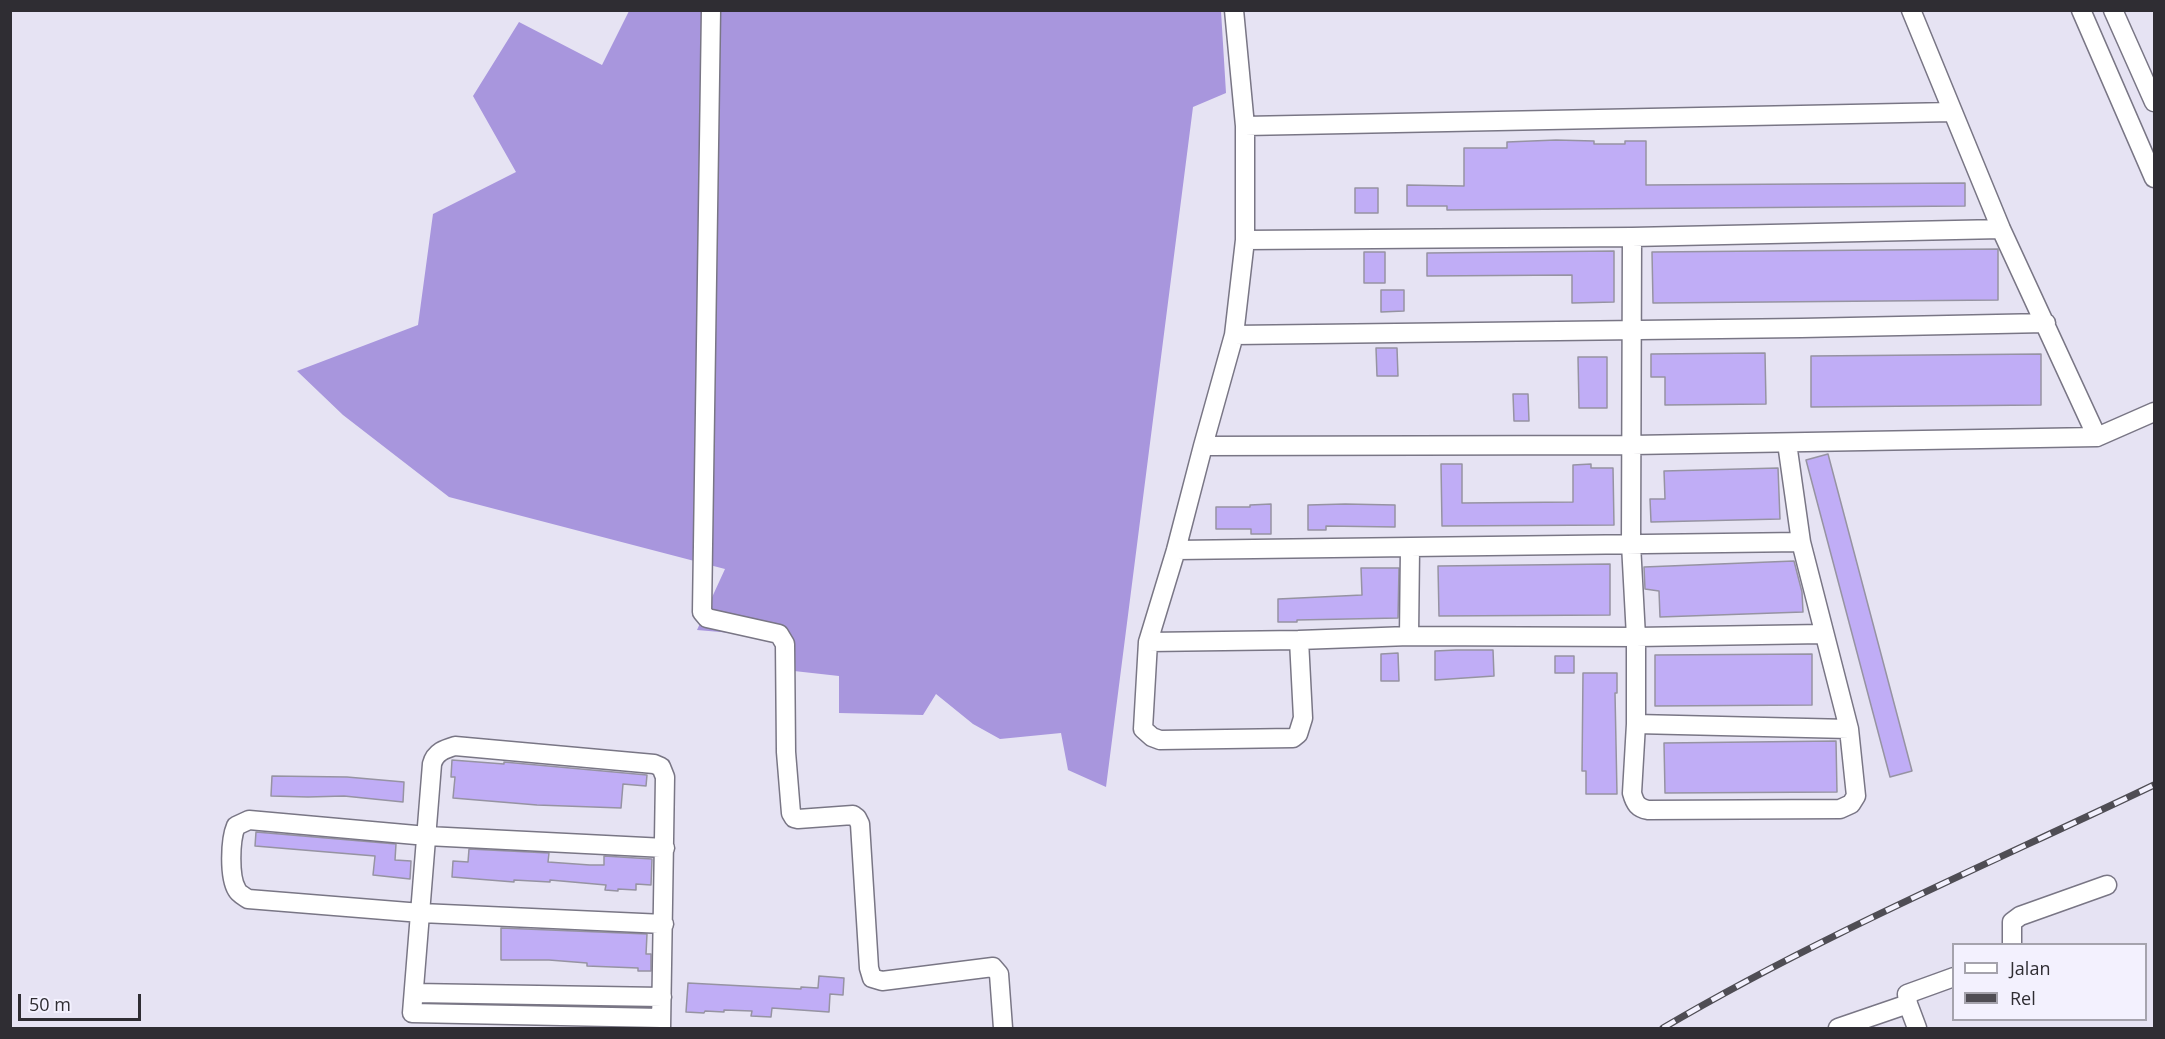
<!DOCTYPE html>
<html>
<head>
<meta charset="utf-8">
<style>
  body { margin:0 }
  #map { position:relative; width:2165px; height:1039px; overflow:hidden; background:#e6e3f3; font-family:"Open Sans",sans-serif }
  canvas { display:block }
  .frame { position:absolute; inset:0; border:12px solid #2f2d33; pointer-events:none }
  .legend { position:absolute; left:1952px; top:943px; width:195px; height:78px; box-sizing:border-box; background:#f3f1fe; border:2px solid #a5a3ad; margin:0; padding:8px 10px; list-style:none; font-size:18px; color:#2f2d33 }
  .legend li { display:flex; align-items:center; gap:12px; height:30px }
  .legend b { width:30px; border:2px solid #a5a3ad }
  .scale { position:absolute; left:18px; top:994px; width:123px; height:27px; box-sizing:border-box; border:3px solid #2f2d33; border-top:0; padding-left:8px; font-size:18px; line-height:21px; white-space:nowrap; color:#2f2d33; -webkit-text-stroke:4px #f3f1fe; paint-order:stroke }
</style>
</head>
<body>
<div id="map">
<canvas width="2165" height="1039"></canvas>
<div class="frame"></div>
<ul class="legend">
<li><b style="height:8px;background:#fff"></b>Jalan</li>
<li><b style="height:8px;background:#4f4d54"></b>Rel</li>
</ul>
<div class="scale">50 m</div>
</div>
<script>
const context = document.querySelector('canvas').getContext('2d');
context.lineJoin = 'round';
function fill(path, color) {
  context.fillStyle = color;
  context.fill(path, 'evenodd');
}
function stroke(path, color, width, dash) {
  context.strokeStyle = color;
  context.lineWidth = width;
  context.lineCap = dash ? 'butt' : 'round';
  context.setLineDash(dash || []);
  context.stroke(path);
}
const forest = new Path2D(`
  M629 11H1221L1226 93 1193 107 1106 787 1068 770 1061 733 1000 739 973 724 936 694 923 715 839 713V676L785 670 778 637 697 630 725 569 449 497 343 415 297 371 418 325 433 214 516 172 473 96 519 22 602 65Z`);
const building = new Path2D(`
  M1556 140 1594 141V144H1625V141H1646V185L1965 183V206L1447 210V206H1407V185L1464 186V148H1507V142Z
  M1355 188H1378V213H1355Z
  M1998 249V300L1653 303 1652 252Z
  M1614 251V302L1572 303V275L1427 276V253Z
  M1364 252H1385V283H1364Z
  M1381 290H1404V311L1381 312Z
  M1376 348H1397L1398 376H1377Z
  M1765 353 1766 404 1665 405V377H1651V354Z
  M2041 354V405L1811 407V356Z
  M1578 357H1607V408H1579Z
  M1513 394H1528L1529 421H1514Z
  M1828 454 1912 771 1890 777 1806 460Z
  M1441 464H1462V503L1573 502V465L1591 464V468H1613L1614 525 1442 526Z
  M1778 468 1780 519 1651 522 1650 499H1665L1664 471Z
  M1271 504V534H1251V529H1216V507H1250V505Z
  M1345 504 1395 505V527L1326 526V530H1308V505Z
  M1794 561 1802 592 1803 612 1660 617 1659 591 1645 589 1644 567Z
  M1610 564V615L1439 616 1438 566Z
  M1361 568H1399L1398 618 1297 620V622H1278V599L1362 595Z
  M1456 650H1493L1494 676 1435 680V651Z
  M1398 653 1399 681H1381V654Z
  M1812 654V705L1655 706V655Z
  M1555 656H1574V673H1555Z
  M1583 673H1617V693H1615L1617 794H1586V771H1582Z
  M1836 741 1837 792 1665 793 1664 743Z
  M452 760 504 764V762L647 775 646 786 623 784 621 808 537 805 453 798 455 777H451Z
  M272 776 347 777 404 782 403 802 344 796 308 797 271 796Z
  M256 832 396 844 395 860 411 861 410 879 373 875 375 856 255 846Z
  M469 849 549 853 548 862 590 865H604V856L652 859 651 885 636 884V890L618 889V891L605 890 606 885 550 880V882L514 880V882L452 877 453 861 468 862Z
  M501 928 647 934 646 954H651V971H638V968L587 966V963L549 960H501Z
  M819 976 844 978 843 995 830 994 829 1012 772 1008 771 1017 751 1016 752 1011 724 1010V1012L705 1011 704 1013 686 1012 688 983 801 989V987L818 988Z`);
const minor = new Path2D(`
  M711 10 702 612 707 618 779 634 785 644 786 752 791 813 794 818 798 819 853 815 857 818 860 824 869 968 872 978 882 981 993 967 999 974 1003 1028
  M1234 10 1245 126V240L1234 335 1203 446 1176 550 1148 642 1143 729 1152 737 1160 740 1293 738 1298 734 1303 718 1299 640
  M1911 10 2001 229 2097 437
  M2081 10 2154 178
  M2113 10 2154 102
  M1245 126 1952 112
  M1632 237 1631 544 1636 637V724L1632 793C1635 804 1638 808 1648 810L1840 809 1851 804 1856 796 1849 729 1801 542 1787 443
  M1245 240 1632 237 2001 229
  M1234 335 1801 328 2046 323
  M1203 446 1632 445 2097 437 2154 412
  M1176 550C1385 549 1593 544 1801 542
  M1409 636 1410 549
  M1148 642 1299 640 1409 636 1636 637 1823 634
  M1636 724 1849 729
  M664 924 421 913 248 899C244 896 239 894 237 890 229 877 230 840 236 826L249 820 427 836 665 848
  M2012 944V922L2020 916 2107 885
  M414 993 662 997
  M661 1018 412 1013 432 764C435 752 445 749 455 746L654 764 661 767 665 777 661 1028
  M1838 1028 1908 1004
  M1917 1028 1908 1004 1907 994 1954 977`);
const rail = new Path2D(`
  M1663 1028C1821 935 1989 864 2154 785`);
fill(forest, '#a896dd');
fill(building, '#c0adf6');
stroke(building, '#9693a2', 1.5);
stroke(minor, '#797685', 21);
stroke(minor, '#fff', 18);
stroke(rail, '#4f4d54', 7);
stroke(rail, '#f3f1fe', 4.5, [14]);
</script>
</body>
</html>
